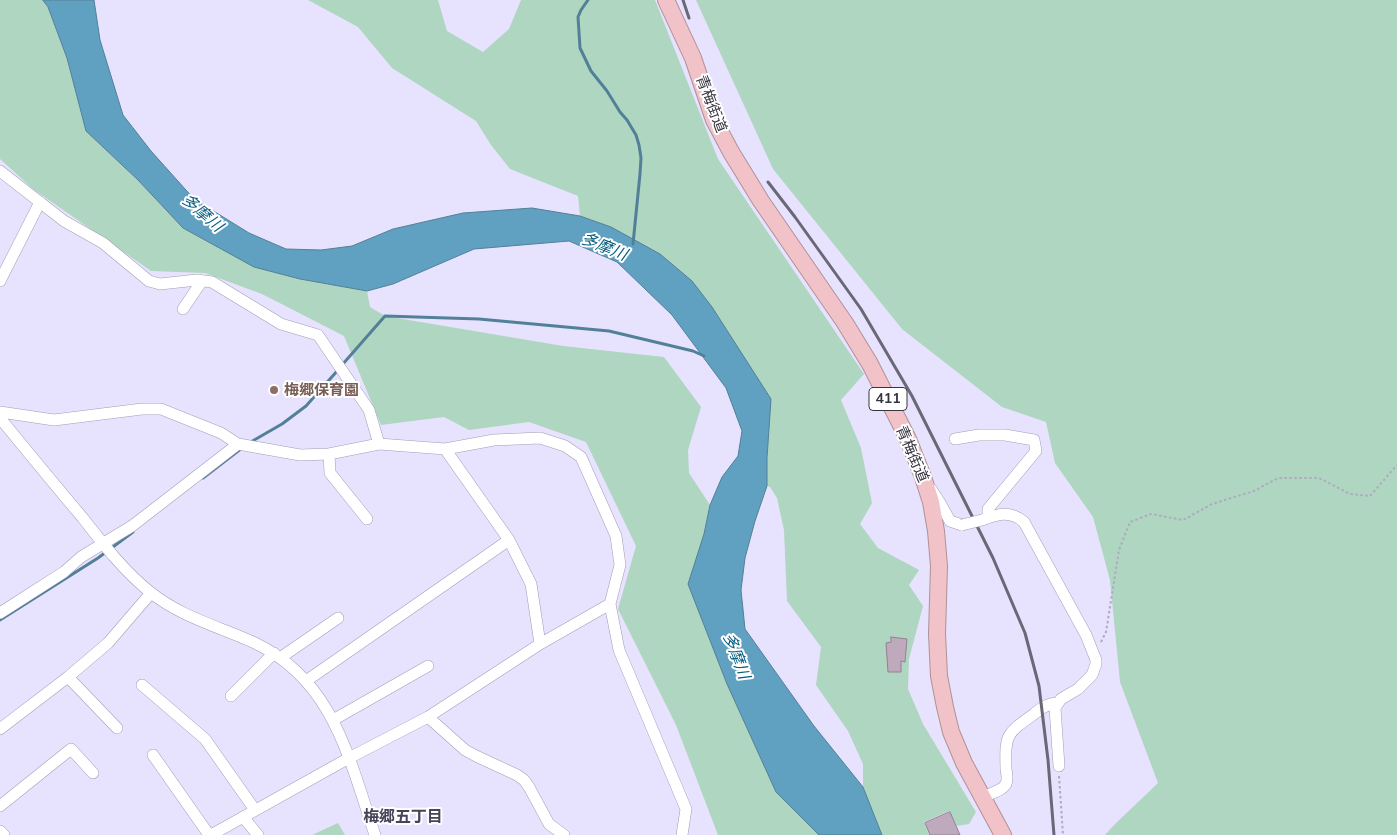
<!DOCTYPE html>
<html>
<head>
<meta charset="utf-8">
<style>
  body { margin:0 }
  canvas { display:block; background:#e7e2fd }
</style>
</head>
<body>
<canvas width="1397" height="835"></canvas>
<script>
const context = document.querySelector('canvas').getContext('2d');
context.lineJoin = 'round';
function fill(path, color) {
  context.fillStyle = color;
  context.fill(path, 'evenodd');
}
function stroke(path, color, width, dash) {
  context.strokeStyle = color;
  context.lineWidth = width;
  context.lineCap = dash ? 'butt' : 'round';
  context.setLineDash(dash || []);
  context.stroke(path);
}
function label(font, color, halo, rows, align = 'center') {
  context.font = font + ' Mulish,"Noto Sans JP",sans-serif';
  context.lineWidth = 4;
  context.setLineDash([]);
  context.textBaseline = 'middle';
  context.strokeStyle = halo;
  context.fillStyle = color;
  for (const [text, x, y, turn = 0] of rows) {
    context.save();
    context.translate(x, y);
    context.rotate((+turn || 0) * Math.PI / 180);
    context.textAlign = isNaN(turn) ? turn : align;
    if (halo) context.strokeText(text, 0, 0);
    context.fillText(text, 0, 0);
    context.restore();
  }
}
const green = new Path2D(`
  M0 0H43L48 7 67 58 86 131 138 180 183 228 254 266 300 279 367 291 370 307 385 316 563 346 664 357 701 407 688 450 689 473 710 505 704 534 776 792 819 835H718L676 725 618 609 636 546 586 442 529 422 469 430 444 417 381 425 344 336 262 294 205 273 151 271 33 189 0 159Z
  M308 0H438L447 31 483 52 509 29 521 0H655L718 159 864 374 841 400 861 448 872 503 860 524 878 548 919 570 909 585 923 606 909 659 908 689 923 724 976 812 969 824 957 826 949 811 924 822 929 835H882L863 787V764L848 731 816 685 821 647 787 601 784 530 777 498 770 487 767 486V458L769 425 611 227 580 216 578 196 510 169 491 145 476 121 392 68 358 27Z
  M696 0H1397V835H1105L1113 826 1158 783 1120 682 1110 580 1093 517 1055 463 1046 422 1002 407 902 329 773 169Z
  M338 823 345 835H312Z`);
const water = new Path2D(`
  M43 0H94L100 40 123 115 151 151 194 199 249 233 286 249 321 250 352 246 393 229 463 213 532 208 580 216 611 227 660 254 692 281 712 307 771 399 767 458V486L755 521 745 558 741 590 745 629 814 726 863 787 882 835H819L776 792 727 684 688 584 704 534 710 505 722 477 738 456 742 431 726 388 672 315 617 262 569 241 474 249 393 284 367 291 300 279 254 267 183 228 138 180 86 131 67 58 48 7Z`);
const stream = new Path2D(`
  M588 0 581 10 578 17 580 48 591 71 607 91 620 112 627 120 636 135 639 145 641 158 640 174 633 244
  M342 365 385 316 479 319 609 331 693 351 704 356
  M249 443 282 424 306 406 338 370
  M203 478 242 448
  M0 620 98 558 133 532`);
const building = new Path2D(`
  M891 637 907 639 905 662 901 661V672H888L886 643 891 642Z
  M950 812 960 835H930L925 823Z`);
const path = new Path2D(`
  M1101 642 1106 632 1119 550 1130 522 1151 514 1183 520 1212 504 1254 491 1278 478H1319L1350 494 1370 496 1397 465
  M1059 776 1063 835`);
const minor = new Path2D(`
  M0 171 64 221 103 243 149 281 160 284 197 280 212 282 281 324 318 335 369 410 379 444
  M0 281 40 202
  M183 309 202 281
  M0 412 54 420 142 409H161L221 433 238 444 300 455 329 454 379 444 445 449 494 440 540 438 565 446 581 457 616 536 620 565 610 604 619 650 686 809 682 835
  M0 418C27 451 54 484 82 517 103 544 124 571 150 592 181 617 220 627 255 643 334 681 349 759 375 835
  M955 439 979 435H1005L1034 440 1036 451 988 509V518
  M445 449 509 540 531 584 540 644
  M329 454 330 473 367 519
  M931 489 940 503 950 521 962 525
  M982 520C997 514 1010 510 1024 522L1086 635 1096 660V664L1092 675 1078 689 1061 699 1055 708 1059 766
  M0 613 64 572 81 557 132 526 238 444
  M280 658 338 618
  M68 677 117 728
  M306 681 509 540
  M142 685 205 739 255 810
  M231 696 274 653
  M428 717 465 750 476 756 517 775 524 780 529 787 549 824 564 835
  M333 720 428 666
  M0 729 68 677 108 643 151 593
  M153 755 209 835
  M982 797C989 794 1002 791 1006 784 1008 779 1007 774 1006 769 1005 734 1006 734 1034 714 1041 708 1048 703 1058 703
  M0 806 71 749 93 773
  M243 817 258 835
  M0 831 4 835
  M211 835 349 758 428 717 540 644 610 604`);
const highway = new Path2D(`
  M666 0 693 58 714 120 731 152 761 201 845 323 870 364 908 439 923 477 931 502 936 531 939 566 937 634 939 676 945 707 951 732 964 763 1003 835`);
const rail = new Path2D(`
  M683 0 689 18
  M768 182 795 217 861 309 912 396 993 558 1025 633 1039 686 1048 760 1054 835`);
const minorBridge = new Path2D(`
  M962 525 982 520`);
const markers = [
  [274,390,5,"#8d6e63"]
];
const shields = [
  [888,399,38]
];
const shieldNames = [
  ["411",888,399]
];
const streetNames = [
  ["青梅街道",711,104,69],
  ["青梅街道",912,454,67]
];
const educationNames = [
  ["梅郷保育園",284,390]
];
const waterNames = [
  ["多摩川",202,213,41],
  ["多摩川",604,247,22],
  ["多摩川",736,656,69]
];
const neighbourhoodNames = [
  ["梅郷五丁目",403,817]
];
fill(green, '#afd6c1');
fill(water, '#60a0c0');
stroke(water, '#538099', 1);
stroke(stream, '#538099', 3);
fill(building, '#bea9bd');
stroke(building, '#948093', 1);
stroke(minor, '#a29db6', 12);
stroke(highway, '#b09198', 18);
stroke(path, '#aeaabf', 2, [2.5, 2.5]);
stroke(minor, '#fff', 11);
stroke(highway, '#f1c3c8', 16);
stroke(rail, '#6a6777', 3);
stroke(minorBridge, '#a29db6', 12, []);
stroke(minorBridge, '#fff', 11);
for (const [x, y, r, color] of markers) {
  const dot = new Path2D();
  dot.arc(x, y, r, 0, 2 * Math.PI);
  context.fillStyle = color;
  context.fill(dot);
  stroke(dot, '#fff', 2);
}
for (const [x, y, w] of shields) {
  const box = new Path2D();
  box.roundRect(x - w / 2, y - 11.5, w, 23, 4);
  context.fillStyle = '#fff';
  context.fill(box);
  stroke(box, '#36343f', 1);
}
label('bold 14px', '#36343f', null, shieldNames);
label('15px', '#36343f', '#fff', streetNames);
label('bold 15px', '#785e54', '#fff', educationNames, 'left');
label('italic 16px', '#085e7f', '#fff', waterNames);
label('bold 16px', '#484359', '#fff', neighbourhoodNames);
</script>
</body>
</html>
